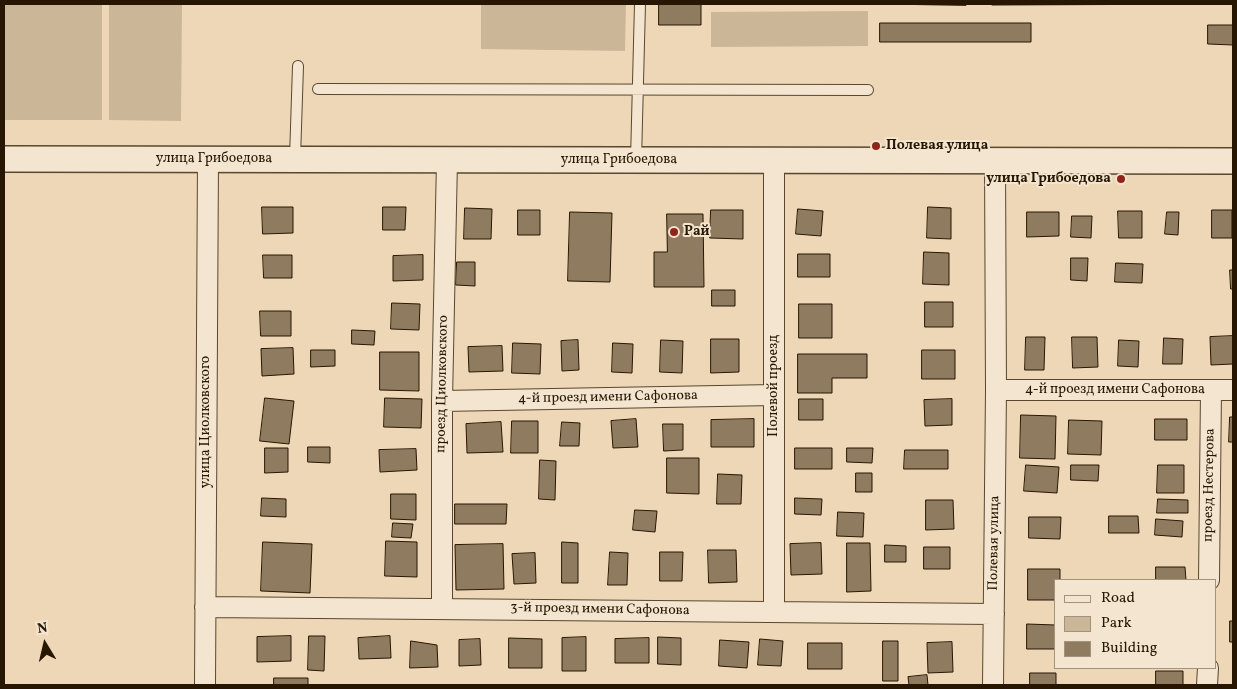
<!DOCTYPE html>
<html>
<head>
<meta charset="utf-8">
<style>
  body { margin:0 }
  #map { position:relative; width:1237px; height:689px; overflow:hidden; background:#eed7b7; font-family:Vollkorn,serif }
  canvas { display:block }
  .frame { position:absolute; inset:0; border:5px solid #271702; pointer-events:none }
  .legend { position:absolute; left:1054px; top:579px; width:162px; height:90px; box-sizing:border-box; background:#f4e5d0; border:1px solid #a2937e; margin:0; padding:6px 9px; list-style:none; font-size:15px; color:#271702 }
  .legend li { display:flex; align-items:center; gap:10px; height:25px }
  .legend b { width:25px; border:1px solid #a2937e }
  .north { position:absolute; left:20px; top:619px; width:50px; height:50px; -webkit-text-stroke:4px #f4e5d0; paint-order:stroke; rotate:351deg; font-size:14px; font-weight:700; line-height:20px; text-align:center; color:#271702 }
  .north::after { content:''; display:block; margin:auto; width:18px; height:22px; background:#271702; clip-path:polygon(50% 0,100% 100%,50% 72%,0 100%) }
</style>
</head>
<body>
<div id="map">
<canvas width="1237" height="689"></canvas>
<div class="frame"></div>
<ul class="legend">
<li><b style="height:6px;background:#f4e5d0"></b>Road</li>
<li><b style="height:14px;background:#ccb698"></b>Park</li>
<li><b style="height:14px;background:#8e7b60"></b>Building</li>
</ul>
<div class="north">N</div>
</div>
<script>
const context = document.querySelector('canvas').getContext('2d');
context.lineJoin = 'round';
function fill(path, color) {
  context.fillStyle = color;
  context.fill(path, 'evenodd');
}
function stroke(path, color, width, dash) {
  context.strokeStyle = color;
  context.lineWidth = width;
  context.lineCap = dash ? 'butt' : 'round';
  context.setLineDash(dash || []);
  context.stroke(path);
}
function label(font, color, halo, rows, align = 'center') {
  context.font = font + ' Vollkorn,serif';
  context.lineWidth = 4;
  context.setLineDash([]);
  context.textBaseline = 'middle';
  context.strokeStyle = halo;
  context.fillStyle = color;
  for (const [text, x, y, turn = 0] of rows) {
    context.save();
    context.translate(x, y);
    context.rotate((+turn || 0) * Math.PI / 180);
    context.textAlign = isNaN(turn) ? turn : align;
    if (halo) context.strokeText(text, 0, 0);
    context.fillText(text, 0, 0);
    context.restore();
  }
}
const green = new Path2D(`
  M4 4H102V120H4Z
  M109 4H182L181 121 109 120Z
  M481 4H626L625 51 481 49Z
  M868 11V46L711 47V12Z`);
const building = new Path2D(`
  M659 4H701V25H659Z
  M886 4H966V5Z
  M992 4H1233L992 5Z
  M880 23H1031V42H880Z
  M1208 25H1233V45L1208 44Z
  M262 207H293V233L263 234Z
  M383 207H406L405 230H383Z
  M928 207 951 208V239L927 238Z
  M465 208 492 209 491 239H464Z
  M798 209 823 211 821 236 796 234Z
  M518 210H540V235H518Z
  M711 210H743V239L710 238Z
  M1212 210H1232V238H1212Z
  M1118 211H1142V238H1119Z
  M570 212 612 213 610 282 568 281Z
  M1027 212H1059V236L1027 237Z
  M1167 212H1179L1178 235 1165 234Z
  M667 214H703L704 287H654V252H667Z
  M1072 216H1092L1091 238 1071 237Z
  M924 252 949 253V285L923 284Z
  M798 254H830V277H798Z
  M263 255H292V278H264Z
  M423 255V280L393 281V256Z
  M1071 258H1088L1087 281 1071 280Z
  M457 262H475V286L456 285Z
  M1116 263 1143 264 1142 283 1115 282Z
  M1230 270H1233V289H1231Z
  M712 290H735V306H712Z
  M925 302H953V327H925Z
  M392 303 420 304 419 330 391 329Z
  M799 304H832V338H799Z
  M260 311H291V336H261Z
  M352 330 375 331 374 345 352 344Z
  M1233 336V364L1211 365 1210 337Z
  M1026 337H1045L1044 370H1025Z
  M1072 337H1097L1098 367 1073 368Z
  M1164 338 1183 339 1182 364H1163Z
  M711 339H739V372L711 373Z
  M578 340 579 370 562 371 561 341Z
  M661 340 683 341 682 373 660 372Z
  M1119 340 1139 341 1138 367 1118 366Z
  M513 343 541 344 540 374 512 373Z
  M613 343 633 344 632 373 612 372Z
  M502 346 503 371 469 372 468 347Z
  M293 348 294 374 262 376 261 349Z
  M311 350H335V366L311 367Z
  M922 350H955V379H922Z
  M380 352H419V391L380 390Z
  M798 354H867V378H832V393H798Z
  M265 398 294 401 289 444 260 441Z
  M385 398 422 399 421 428 384 427Z
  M799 399H823V420H799Z
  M952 399V425L925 426 924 400Z
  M1021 415 1056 416 1055 459 1020 458Z
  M1230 417H1233V442H1229Z
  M636 419 638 447 613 448 611 421Z
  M754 419V447H711V420Z
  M1155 419H1187V440H1155Z
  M1069 420 1102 421 1101 455 1068 454Z
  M512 421H538V453H511Z
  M501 422 503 452 467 453 466 424Z
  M562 422 580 423 579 446H560Z
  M663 424H683V450L664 451Z
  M308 447H330V463L308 462Z
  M265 448H288V472L265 473Z
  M795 448H832V469H795Z
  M847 448H873L872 463 847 462Z
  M416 449 417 470 380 472 379 450Z
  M905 450H948V469H904Z
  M667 458H699V494L667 493Z
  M540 460 556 461 555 500 539 499Z
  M1026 465 1059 467 1057 493 1024 491Z
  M1071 465H1099L1098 481 1071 480Z
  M1158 465H1184V493H1157Z
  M856 473H872V492H856Z
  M718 474 742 475 741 504H717Z
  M391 494H416V520L391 519Z
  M262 498 286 499V517L261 516Z
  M795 498 822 499 821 515 795 514Z
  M1158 499 1188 500V513H1157Z
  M926 500H953L954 529 926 530Z
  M455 504H507L506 524H455Z
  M635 510 657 511 655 532 633 530Z
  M838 512 864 513 863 537 837 536Z
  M1109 516H1138L1139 533H1109Z
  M1029 517H1061L1060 539 1029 538Z
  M1156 519 1183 521 1182 537 1155 535Z
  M393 523 413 524 411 538 392 537Z
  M386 541 417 542V577L385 576Z
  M263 542 312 544 310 593 261 591Z
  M562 542 578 543V583H562Z
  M821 543 822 574 791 575 790 544Z
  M847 543H870L871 591 847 592Z
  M503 544 504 589 456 590 455 545Z
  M885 545 906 546V562H885Z
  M924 547H950V569H924Z
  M708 550H736L737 582 709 583Z
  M610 552 628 553 627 585H608Z
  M660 552H683L682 581H660Z
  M535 553 536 583 514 584 512 554Z
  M1156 567H1185L1186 580H1156Z
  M1028 569H1060V580H1056V600H1028Z
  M1230 621H1233V642H1230Z
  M1027 624 1056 625V649H1027Z
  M291 636V661L257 662V637Z
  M309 636H325L324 671 308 670Z
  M390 636 391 658 359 659 358 638Z
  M586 637V671H562V638Z
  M658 637 681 638V665L658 664Z
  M509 638 542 639V668H509Z
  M649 638V663H615V639Z
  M480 639 481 665 459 666V640Z
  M760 639 783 641 781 666 758 665Z
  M720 640 749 642 747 668 719 666Z
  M411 641 437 645 438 667 410 668Z
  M883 641H898V681H883Z
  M952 642 953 672 928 673 927 643Z
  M808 643H842V669H808Z
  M1156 671H1183V685H1156Z
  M1030 673H1056V685H1030Z
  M927 675 928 685H909L908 677Z
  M274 678H308V685H274Z`);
const service = new Path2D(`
  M318 89 868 90
  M295 158 298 66
  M636 160 640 4`);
const minor = new Path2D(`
  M996 390H1233
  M442 401 774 395
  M1209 580 1211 390
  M205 607 994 614
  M442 609V401L447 160
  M774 612V160
  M205 685 208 159
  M993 685 996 390 995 160
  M1207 685 1208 668`);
const tertiary = new Path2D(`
  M4 159 1233 161`);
const markers = [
  [876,146,5,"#8f2418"],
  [1121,179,5,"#8f2418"],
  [674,232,5,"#8f2418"]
];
const poiNames = [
  ["Полевая улица",886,146],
  ["улица Грибоедова",1111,179,"right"],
  ["Рай",684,232]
];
const streetNames = [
  ["улица Грибоедова",214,159],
  ["улица Грибоедова",619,160],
  ["проезд Циолковского",443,384,-89],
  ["Полевой проезд",774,386,-90],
  ["4-й проезд имени Сафонова",1115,390],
  ["4-й проезд имени Сафонова",608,398,-1],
  ["улица Циолковского",206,422,-90],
  ["проезд Нестерова",1210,485,-89],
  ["Полевая улица",995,543,-89],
  ["3-й проезд имени Сафонова",600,610,1]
];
fill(green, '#ccb698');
fill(building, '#8e7b60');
stroke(building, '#271702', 1);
stroke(service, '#59472f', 12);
stroke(minor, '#59472f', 22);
stroke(tertiary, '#59472f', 28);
stroke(service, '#f4e5d0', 10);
stroke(minor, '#f4e5d0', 20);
stroke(tertiary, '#f4e5d0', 25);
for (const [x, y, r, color] of markers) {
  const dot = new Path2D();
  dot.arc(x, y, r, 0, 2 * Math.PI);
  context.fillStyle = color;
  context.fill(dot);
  stroke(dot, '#f4e5d0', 2);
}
label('bold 14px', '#271702', '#f4e5d0', poiNames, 'left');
label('14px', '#271702', '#f4e5d0', streetNames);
</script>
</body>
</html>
